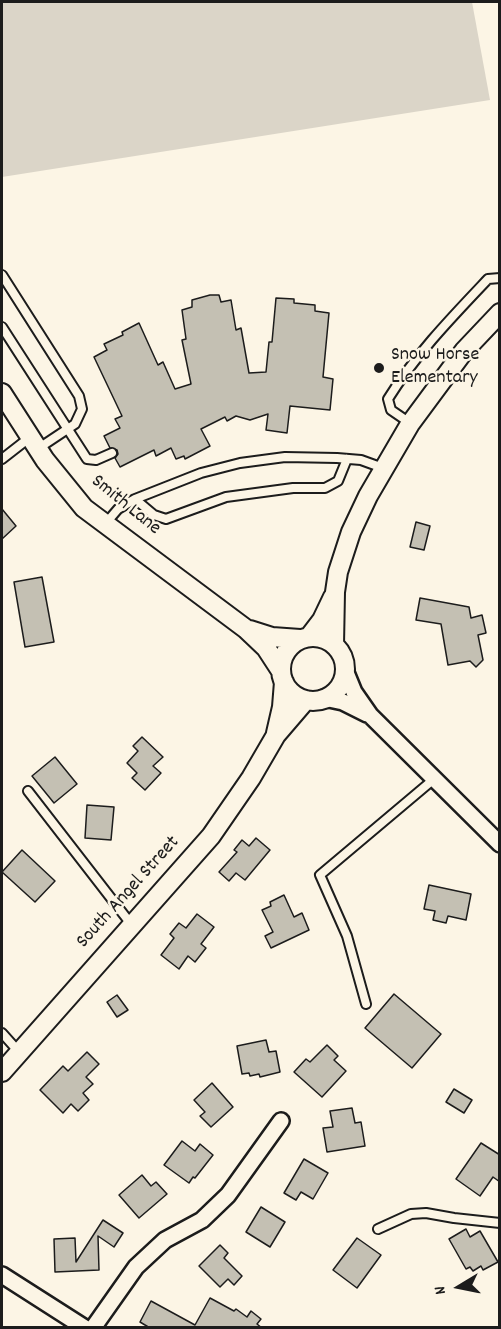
<!DOCTYPE html>
<html>
<head>
<meta charset="utf-8">
<style>
  body { margin:0 }
  #map { position:relative; width:501px; height:1329px; overflow:hidden; background:#fcf5e5; font-family:Dekko,sans-serif }
  canvas { display:block }
  .frame { position:absolute; inset:0; border:3px solid #1c1c1c; pointer-events:none }
  .north { position:absolute; left:429px; top:1257px; width:60px; height:60px; -webkit-text-stroke:4px #fcf5e5; paint-order:stroke; rotate:260deg; font-size:16px; font-weight:700; line-height:24px; text-align:center; color:#1c1c1c }
  .north::after { content:''; display:block; margin:auto; width:21px; height:27px; background:#1c1c1c; clip-path:polygon(50% 0,100% 100%,50% 72%,0 100%) }
</style>
</head>
<body>
<div id="map">
<canvas width="501" height="1329"></canvas>
<div class="frame"></div>
<div class="north">N</div>
</div>
<script>
const context = document.querySelector('canvas').getContext('2d');
context.lineJoin = 'round';
function fill(path, color) {
  context.fillStyle = color;
  context.fill(path, 'evenodd');
}
function stroke(path, color, width, dash) {
  context.strokeStyle = color;
  context.lineWidth = width;
  context.lineCap = dash ? 'butt' : 'round';
  context.setLineDash(dash || []);
  context.stroke(path);
}
function label(font, color, halo, rows, align = 'center') {
  context.font = font + ' Dekko,sans-serif';
  context.lineWidth = 5;
  context.setLineDash([]);
  context.textBaseline = 'middle';
  context.strokeStyle = halo;
  context.fillStyle = color;
  for (const [text, x, y, turn = 0] of rows) {
    context.save();
    context.translate(x, y);
    context.rotate((+turn || 0) * Math.PI / 180);
    context.textAlign = isNaN(turn) ? turn : align;
    if (halo) context.strokeText(text, 0, 0);
    context.fillText(text, 0, 0);
    context.restore();
  }
}
const green = new Path2D(`
  M2 2H472L490 100 2 177Z`);
const building = new Path2D(`
  M210 295H219L221 302 231 300 236 330 241 328 249 373 266 372 269 342H272L276 298 294 299V303L315 305V311L329 313 323 377 333 379 330 410 290 406 287 433 266 430 268 414 250 420 236 416 227 421 225 417 201 429 210 446 185 459 184 456 176 459 171 448 156 456 154 450 120 467 115 458 118 454 117 450 110 448 104 436 120 428 115 419 122 416 94 357 107 350 104 344 123 335 122 332 139 323 158 365 163 362 175 389 191 384 182 340 186 339 182 310 192 307V300Z
  M2 509 16 526 2 539Z
  M416 522 430 526 424 550 410 547Z
  M42 577 54 642 25 647 14 582Z
  M420 598 469 607 471 618 482 615 486 633 478 635 483 660 476 667 470 661 448 665 441 624 416 620Z
  M142 737 163 757 153 766 161 773 145 790 132 778 137 773 127 763 138 751 133 746Z
  M55 757 77 784 54 803 32 776Z
  M87 805 114 807 111 840 85 838Z
  M256 838 270 850 245 880 236 873 229 881 219 872 237 852 234 850 242 840 249 846Z
  M22 850 55 881 35 902 2 872Z
  M429 885 471 894 466 920 448 916 446 923 433 920 435 911 424 909Z
  M284 895 294 917 302 913 309 930 271 948 265 936 273 932 262 910 271 906 270 902Z
  M197 914 214 927 201 944 206 948 195 962 188 956 179 969 161 955 174 938 170 934 179 923 186 928Z
  M394 994 441 1034 412 1068 365 1028Z
  M117 995 128 1010 117 1017 107 1002Z
  M266 1040 269 1052 276 1051 280 1072 260 1077 259 1074 250 1076 249 1073 242 1074 237 1046Z
  M327 1045 338 1056 334 1060 346 1071 322 1097 294 1072 306 1059 310 1062Z
  M87 1052 99 1064 86 1077 93 1084 83 1093 89 1100 78 1111 71 1104 63 1113 40 1090 63 1066 68 1071Z
  M212 1083 233 1107 211 1127 200 1116 205 1112 194 1100Z
  M454 1089 472 1100 464 1113 446 1102Z
  M352 1108 355 1123 361 1122 365 1146 327 1152 323 1128 333 1127 330 1111Z
  M182 1141 195 1151 200 1144 213 1155 195 1178 193 1177 189 1183 164 1165Z
  M481 1143 500 1155V1182L493 1177 480 1196 456 1179Z
  M304 1159 328 1173 313 1199 301 1192 296 1200 284 1193Z
  M142 1175 151 1186 156 1182 167 1194 139 1218 119 1195Z
  M261 1207 285 1222 270 1247 246 1232Z
  M103 1220 123 1233 114 1247 98 1236 99 1270 55 1272 54 1239 75 1238 76 1262Z
  M466 1229 470 1237 480 1231 498 1262 483 1270 481 1266 473 1271 470 1267 466 1269 449 1239Z
  M357 1238 381 1255 357 1288 333 1270Z
  M220 1245 228 1253 224 1258 242 1276 234 1285 228 1279 220 1287 199 1266Z
  M210 1298 234 1311 236 1309 247 1317 251 1311 261 1319 257 1324 262 1328H150L140 1322 151 1301 195 1325Z`);
const service = new Path2D(`
  M2 275 79 396 82 409 75 424 39 448
  M2 327 87 459 96 460 112 453
  M410 423 391 410 388 399C416 354 452 317 488 279L500 278
  M2 459 29 438
  M135 499 154 515 166 519 226 497 293 488H325L338 481 347 459
  M106 523 118 509 135 499 201 473 240 463 285 457 337 458 361 460 383 468
  M28 791 131 924
  M366 1004 347 936 320 875 434 779
  M2 1033 19 1052
  M378 1229 411 1214 426 1213 454 1218 500 1223`);
const minor = new Path2D(`
  M345 670 354 692 370 715 500 844
  M324 698 343 702 367 714
  M2 1275 85 1328
  M93 1328 136 1267 165 1240 202 1220 228 1195 281 1121`);
const tertiary = new Path2D(`
  M2 393 45 460 84 508 246 629 266 648 281 671
  M250 630 272 637 300 639
  M309 637 322 620 333 597
  M281 669a32 32 0 1 1 64 0a32 32 0 1 1-64 0Z
  M334 645 335 592 338 572 351 532 368 496 410 424 464 351 500 313
  M276 733 282 707 284 682
  M2 1072 211 836 251 778 276 735 306 700`);
const markers = [
  [379,368,6,"#1c1c1c"]
];
const poiNames = [
  ["Snow Horse",391,356],
  ["Elementary",391,379]
];
const streetNames = [
  ["Smith Lane",125,506,39],
  ["South Angel Street",129,893,-48]
];
fill(green, '#dbd5c8');
fill(building, '#c4c0b3');
stroke(building, '#1c1c1c', 1.5);
stroke(service, '#1c1c1c', 12);
stroke(minor, '#1c1c1c', 20);
stroke(tertiary, '#1c1c1c', 22);
stroke(service, '#fcf5e5', 8);
stroke(minor, '#fcf5e5', 15);
stroke(tertiary, '#fcf5e5', 18);
for (const [x, y, r, color] of markers) {
  const dot = new Path2D();
  dot.arc(x, y, r, 0, 2 * Math.PI);
  context.fillStyle = color;
  context.fill(dot);
  stroke(dot, '#fcf5e5', 2);
}
label('20px', '#1c1c1c', '#fcf5e5', poiNames, 'left');
label('20px', '#1c1c1c', '#fcf5e5', streetNames);
</script>
</body>
</html>
